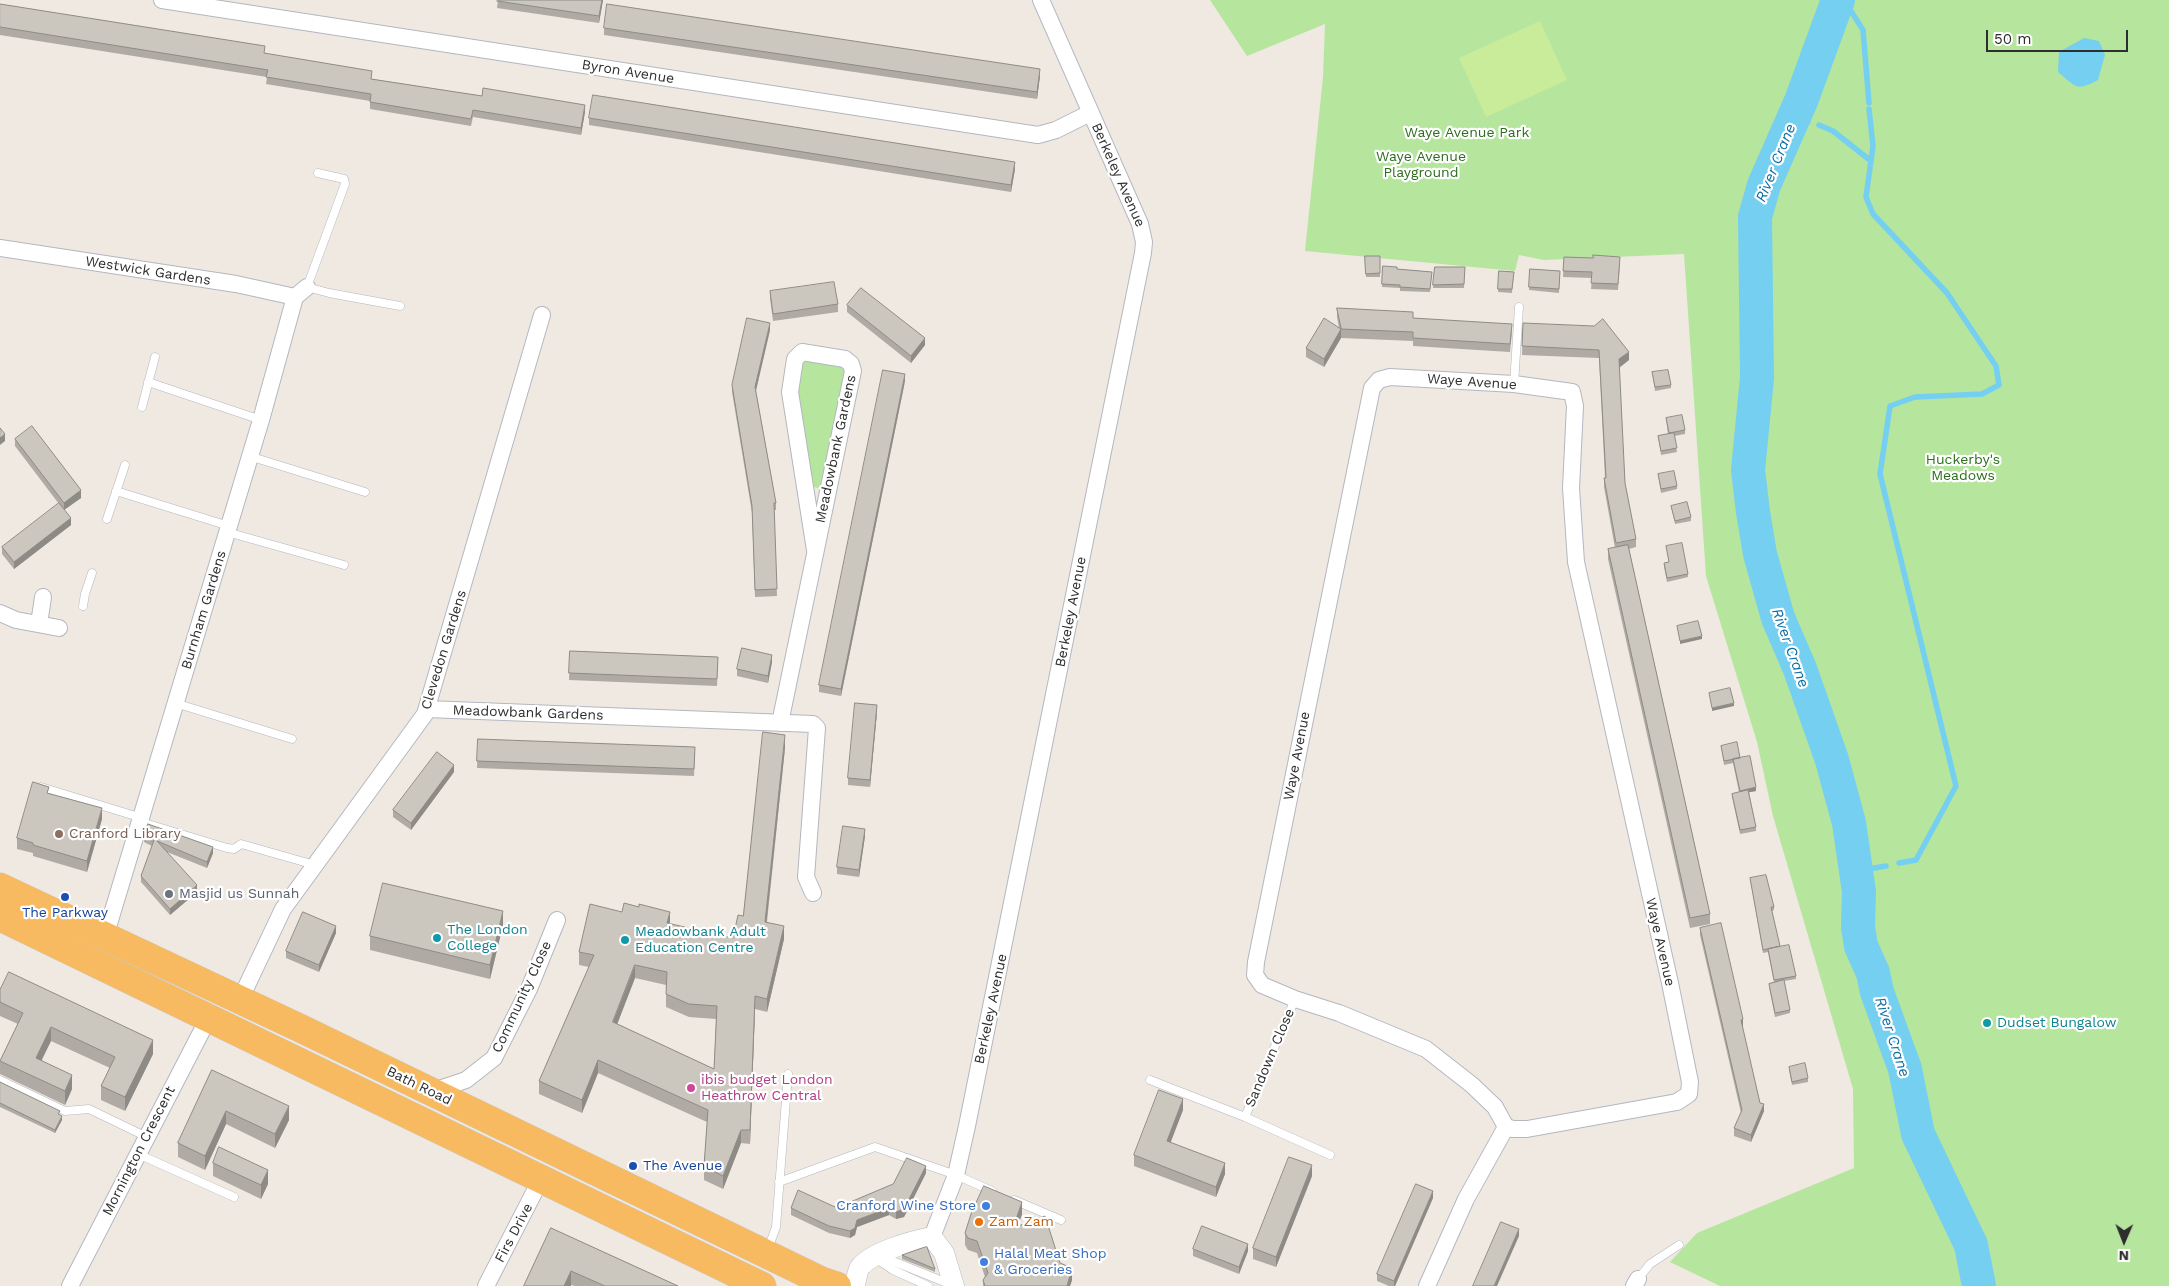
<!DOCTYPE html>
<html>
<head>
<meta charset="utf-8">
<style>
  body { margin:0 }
  #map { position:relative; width:2169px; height:1286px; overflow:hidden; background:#efe9e1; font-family:"Work Sans",sans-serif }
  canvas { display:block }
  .north { position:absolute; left:2099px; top:1216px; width:50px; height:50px; -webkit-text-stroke:4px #fff; paint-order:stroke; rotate:181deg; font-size:14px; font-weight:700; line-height:20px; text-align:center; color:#2e2e2e }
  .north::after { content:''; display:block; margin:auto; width:18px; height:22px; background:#2e2e2e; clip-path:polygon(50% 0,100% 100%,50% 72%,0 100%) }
  .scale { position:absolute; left:1986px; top:30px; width:142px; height:22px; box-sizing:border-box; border:2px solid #2e2e2e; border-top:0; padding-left:6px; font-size:15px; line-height:18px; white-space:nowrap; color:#2e2e2e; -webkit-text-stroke:4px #fff; paint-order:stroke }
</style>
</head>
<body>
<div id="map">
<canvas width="2169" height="1286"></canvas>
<div class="north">N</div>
<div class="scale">50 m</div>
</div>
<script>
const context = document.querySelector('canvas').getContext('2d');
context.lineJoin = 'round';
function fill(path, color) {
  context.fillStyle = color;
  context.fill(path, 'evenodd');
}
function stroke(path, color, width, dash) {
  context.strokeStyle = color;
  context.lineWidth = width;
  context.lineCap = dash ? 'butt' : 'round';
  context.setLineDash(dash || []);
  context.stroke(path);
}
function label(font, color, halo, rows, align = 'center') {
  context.font = font + ' "Work Sans",sans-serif';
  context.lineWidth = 4.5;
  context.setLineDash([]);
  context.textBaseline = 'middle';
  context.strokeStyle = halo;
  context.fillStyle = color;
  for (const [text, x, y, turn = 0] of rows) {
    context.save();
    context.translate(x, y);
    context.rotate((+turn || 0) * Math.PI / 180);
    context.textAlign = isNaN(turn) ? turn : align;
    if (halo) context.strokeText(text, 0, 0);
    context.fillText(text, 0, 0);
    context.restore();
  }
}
const green = new Path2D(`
  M1210 0H2169V1286H1720L1670 1262 1697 1233 1854 1168 1853 1089 1773 816 1757 742 1706 576 1684 254 1544 260 1519 255 1515 271 1305 251 1323 77 1325 24 1247 56Z
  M808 360 843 367 845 371 821 487 817 488 812 486 797 392 802 363Z`);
const pitch = new Path2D(`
  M1540 21 1567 80 1486 117 1459 58Z`);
const water = new Path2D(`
  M2084 38 2099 41 2105 55 2098 80C2076 92 2076 87 2058 72L2059 52Z`);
const stream = new Path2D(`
  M1844 0 1863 30 1869 103
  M1869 109 1873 146 1866 197 1873 214 1947 293 1996 366 1999 385 1982 394 1915 397 1890 406 1880 474 1956 786 1916 860 1899 863
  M1795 117 1808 122
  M1819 125 1833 131 1871 161
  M1857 871 1886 866`);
const river = new Path2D(`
  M1838 0 1801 101 1764 185 1755 217 1757 378 1748 470 1753 512 1760 554 1778 618 1800 669 1832 760 1849 823 1859 892 1858 927 1861 946 1873 973 1877 992 1905 1069 1918 1134 1971 1245 1979 1286`);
const service = new Path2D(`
  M318 173 344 179 345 184 307 287 329 293 400 306
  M148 382 261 420
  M1514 384 1519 307
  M142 407 155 357
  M249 456 365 492
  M116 491 229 526
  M107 519 125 465
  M227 532 344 565
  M83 606 85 594 92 573
  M175 703 292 739
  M41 787 142 818
  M141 822 227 848 234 849 241 844 315 865
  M0 1080 65 1111 89 1109 147 1137
  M1150 1080 1245 1117 1330 1155
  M1245 1117 1295 999
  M138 1154 234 1197
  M779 1182 875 1147 956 1175 992 1191
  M1014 1200 1061 1220
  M768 1249 776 1227 788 1074
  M881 1259 895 1262 952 1285
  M878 1260 893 1270 928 1286
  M1638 1279 1650 1264 1679 1245`);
const minor = new Path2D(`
  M162 0 1038 135 1056 130 1090 113
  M0 248 236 284 295 297
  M0 613 16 620 59 628
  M39 624 43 597
  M427 709 813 724 817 728 806 877 813 893
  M780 723 853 371 851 364 845 359 802 352 795 359 790 392 815 550
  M105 937 261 420 295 297 307 287
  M240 1000 283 909 425 714 542 315
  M430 1089 442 1088 466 1080 494 1058 529 989 557 920
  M932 1237 956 1175 967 1126 1143 253 1144 242 1140 224 1041 0
  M70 1286 209 1017
  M486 1286 541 1179
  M1427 1286 1466 1199 1506 1127 1513 1129H1527L1677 1102 1689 1094 1690 1082 1670 983 1576 562 1571 488 1575 406 1572 392 1514 384 1390 377 1379 380 1372 388 1256 962 1255 975 1262 985 1295 999 1339 1013 1426 1049 1472 1085 1495 1107 1506 1127
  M1634 1286 1638 1279`);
const tertiary = new Path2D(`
  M855 1286C856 1280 857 1272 860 1267 874 1251 912 1241 932 1237L944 1253 954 1286`);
const trunk = new Path2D(`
  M0 887 304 1030 822 1281 837 1286
  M0 917 762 1286`);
const wall = new Path2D(`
  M498 0H603L599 23 497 8Z
  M0 4 265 53 372 79 585 112 581 135 473 117 471 126 370 109V101L266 84 267 77 0 35Z
  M604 28 1040 76 1037 99 604 35Z
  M589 118 1015 169 1011 192 589 125Z
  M1365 256H1380V277H1366Z
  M1564 257 1620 263 1618 290 1591 289 1592 278 1563 277Z
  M1383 266 1397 269 1432 272 1430 292 1400 291V288L1382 287Z
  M1435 267H1465L1464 288H1433Z
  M1530 269 1560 271 1559 293 1529 290Z
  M1499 271 1514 272 1512 293 1498 292Z
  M770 291 838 304V312L773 321 770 298Z
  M847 305 925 345 911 363 847 312Z
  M1337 308 1413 318 1512 332 1510 352 1413 346V341L1341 338 1324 367 1306 357V348L1339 328 1337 317Z
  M1523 323 1629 360 1619 367 1625 483 1636 539V547L1629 549 1710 914V924L1690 928 1608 559V549L1615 548 1604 487V478H1605L1599 358 1522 355Z
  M770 330 756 391 776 503V510H774L777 596 755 597 752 513 732 392V385Z
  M1652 372 1671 385V388L1655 391Z
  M905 381 841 696 819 692V685Z
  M1666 418 1685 430V434L1674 436 1677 452 1661 455 1658 436 1668 434Z
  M15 439 81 498 64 510 71 525 14 569 2 554V547L59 504 15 446Z
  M1658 474 1677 486V489L1661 493Z
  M1671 506 1691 517V521L1675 524Z
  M1666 546 1688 574V577L1667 582 1664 567V563L1669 562Z
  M570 651 718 657 717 686 569 680Z
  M772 662 768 683 737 676V669Z
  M877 712 870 787 848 785V778Z
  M478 739 695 754 694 776 477 768Z
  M1721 746 1740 758 1756 791 1749 792 1756 827V831L1740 834 1732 797V794L1739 792 1733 763 1724 765Z
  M785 748 767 922 784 939 767 1012 755 1009 750 1144 741 1143 723 1189 704 1180V1166L707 1122 598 1073 582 1113 539 1094V1081L589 967 579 965V952L622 912 639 907 670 924 733 938 743 916ZM635 978 666 985V1007L689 1017 716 1019 714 1069 617 1024Z
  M454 772 411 830 393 817V810Z
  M49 793 102 819 87 872 33 856V853L17 849V838Z
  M144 836 213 853 207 868 167 852 197 892 170 915 141 882V876L152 846 144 842Z
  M865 836 859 877 837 874V867Z
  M1750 878 1774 907V910L1772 911 1780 947 1796 976V979L1784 981 1790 1010V1013L1775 1017 1769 987V984L1774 982 1768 952 1763 953Z
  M503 925 490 979 370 950V936Z
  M1700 928 1743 1026H1742L1760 1103 1764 1111 1751 1142 1734 1136V1128L1741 1113 1700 935Z
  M336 933 319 972 286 958V951Z
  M0 990 153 1054 125 1111 101 1100V1086L110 1068 51 1041 41 1060 72 1089 65 1105 0 1074V1061L18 1024 0 1016Z
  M1789 1067 1808 1078V1082L1792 1085 1789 1070Z
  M212 1070 289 1120 275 1148 226 1124 205 1170 178 1157V1143Z
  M0 1082 62 1120 55 1133 0 1107Z
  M1183 1110 1170 1142 1225 1174 1216 1197 1134 1166V1155Z
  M213 1163 268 1184 261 1199 213 1176Z
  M926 1173 904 1217 896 1219 889 1215 857 1227 855 1235 850 1238 829 1233 791 1215V1208L841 1206Z
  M1312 1176 1276 1267 1253 1259V1248Z
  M1433 1198 1395 1286H1389L1377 1281V1274Z
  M1022 1214 1018 1226 1060 1263 1072 1280 1070 1286H983V1280L985 1277 977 1253 968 1250 965 1245V1233Z
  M551 1228 678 1286H575L571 1285V1286H524Z
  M1193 1249 1248 1251 1239 1274 1193 1256Z
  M902 1255 935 1269V1272L902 1259Z`);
const shadedWall = new Path2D(`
  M602 0H603L599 23V16Z
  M1040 69V76L1037 99V92Z
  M585 105V112L581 135V128Z
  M1015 162V169L1011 192V185Z
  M770 323V330L755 394V387Z
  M1341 329V338L1324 367V359Z
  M925 338V345L911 363V356Z
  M1629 352V360L1619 368V359Z
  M905 374V381L841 696V689Z
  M5 434V441L0 445V438Z
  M81 490V498L64 510V503Z
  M71 518V525L14 569V562Z
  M1702 636V639L1680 644V641Z
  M772 655V662L768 683V676Z
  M1734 703V706L1712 711V708Z
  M877 705V712L870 787V780Z
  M785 735V748L765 935V922Z
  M454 765V772L411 830V823Z
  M1756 787V791L1740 794V791Z
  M102 808V819L87 872V861Z
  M865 829V836L859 877V870Z
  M213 847V853L207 868V862Z
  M197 885V892L170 915V909Z
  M503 911V925L490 979V965Z
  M670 912V925L667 923Z
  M336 926V933L319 972V965Z
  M784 926V939L767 1012V999Z
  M635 965V978L613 1035V1022Z
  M755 996V1009L750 1144V1130Z
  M1743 1019V1026L1741 1027V1020Z
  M51 1027V1041L36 1072V1058Z
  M153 1040V1054L125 1111V1097Z
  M598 1060V1073L582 1113V1100Z
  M72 1075V1089L65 1105V1091Z
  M1183 1099V1110L1167 1152V1141Z
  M1764 1104V1111L1751 1142V1135Z
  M289 1106V1120L275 1148V1134Z
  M226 1111V1124L205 1170V1156Z
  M62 1116V1120L55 1133V1130Z
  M741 1130V1143L723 1189V1176Z
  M1225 1163V1174L1216 1197V1187Z
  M1312 1165V1176L1276 1267V1257Z
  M926 1166V1173L904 1217 896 1219V1212Z
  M268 1170V1184L261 1199V1185Z
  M1433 1191V1198L1395 1286H1394V1281Z
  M1022 1202V1214L1013 1240V1228Z
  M889 1208V1215L857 1227 855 1235 850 1238V1231L857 1220Z
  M1519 1229V1236L1497 1286H1494Z
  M1248 1244V1251L1239 1274V1267Z
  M1072 1268V1280L1070 1286H1067Z
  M571 1271V1286H564Z`);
const building = new Path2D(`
  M498 0H602L599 16 497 1Z
  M0 4 265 46 264 53 372 71 371 79 482 96 483 88 585 105 581 128 473 110 471 119 370 102 371 94 266 77 268 70 0 27Z
  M607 4 1040 69 1037 92 604 28Z
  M593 95 1015 162 1011 185 589 118Z
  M1593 255 1620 257 1618 284 1591 283 1592 272 1563 271 1564 257 1593 258Z
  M1365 256H1380V273L1366 274Z
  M1383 266 1397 267V269L1432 272 1430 289 1400 287V285L1382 284Z
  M1435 267H1465L1464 284 1433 285Z
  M1530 269 1560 271 1559 289 1529 287Z
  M1499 271 1514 272 1512 289H1498Z
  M834 282 838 304 773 314 770 291Z
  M861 288 925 338 911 356 847 305Z
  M1337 308 1413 312V318L1512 324 1510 344 1413 338V332L1341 329 1324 359 1306 348 1324 318 1341 329Z
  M747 318 770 323 755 387 776 503H774L777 589 755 590 752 506 732 385Z
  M1603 319 1629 352 1619 359 1625 483 1636 539 1616 543 1604 478H1606L1599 350 1522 346 1523 323 1594 326Z
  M883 370 905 374 841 689 819 685Z
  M1668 370 1671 385 1655 387 1652 372Z
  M1682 415 1685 430 1669 433 1666 418Z
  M32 426 81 490 64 503 15 439Z
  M0 428 5 434 0 438Z
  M1674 433 1677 448 1661 451 1658 436Z
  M1674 471 1677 486 1661 489 1658 474Z
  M1687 502 1691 517 1675 521 1671 506Z
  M59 503 71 518 14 562 2 547Z
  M1682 543 1688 574 1667 578 1664 563 1669 562 1666 546Z
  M1628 545 1710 914 1690 918 1608 549Z
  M1698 621 1702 636 1680 641 1677 626Z
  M742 648 772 655 768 676 737 669Z
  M570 651 718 657 717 679 569 673Z
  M1730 688 1734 703 1712 708 1709 693Z
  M855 703 877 705 870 780 848 778Z
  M763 732 785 735 765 922 784 926 767 999 755 996 750 1130H741L723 1176 704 1166 708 1110 598 1060 582 1100 539 1081 594 955 579 952 590 904 622 912 624 903 639 907V904L670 912 667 923 733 938 738 915 743 916ZM635 965 667 972 666 994 689 1004 717 1006 714 1069 613 1022Z
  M478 739 695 747 694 769 477 761Z
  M1737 742 1740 758 1724 761 1721 746Z
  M437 752 454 765 411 823 393 810Z
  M1750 756 1756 787 1740 791 1733 759Z
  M33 782 49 787 47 793 102 808 87 861 33 845V843L17 838Z
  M1748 790 1756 827 1740 830 1732 794Z
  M148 824 213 847 207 862 157 841 197 885 170 909 141 876 154 840 144 836Z
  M843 826 865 829 859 870 837 867Z
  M1766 875 1774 907H1771L1780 946 1763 950 1750 878Z
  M383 883 503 911 490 965 370 936Z
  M303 912 336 926 319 965 286 951Z
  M1721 923 1743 1019 1741 1020 1760 1103 1764 1104 1751 1135 1734 1128 1742 1110 1700 928Z
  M1789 945 1796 976 1774 980 1768 949Z
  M9 972 153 1040 125 1097 101 1086 115 1057 51 1027 36 1058 72 1075 65 1091 0 1061 23 1013 0 1002V990Z
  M1784 980 1790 1010 1775 1013 1769 984Z
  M1805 1063 1808 1078 1792 1082 1789 1067Z
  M212 1070 289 1106 275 1134 226 1111 205 1156 178 1143Z
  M0 1082 60 1111 58 1114 62 1116 55 1130 0 1103Z
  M1159 1090 1183 1099 1167 1141 1225 1163 1216 1187 1134 1155Z
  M219 1147 268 1170 261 1185 213 1163Z
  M1289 1157 1312 1165 1276 1257 1253 1248Z
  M907 1158 926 1166 904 1209 896 1212 889 1208 857 1220 855 1228 850 1231 829 1226 791 1208 798 1190 835 1207 841 1206 893 1184Z
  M1416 1184 1433 1191 1394 1281 1377 1274Z
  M984 1186 1022 1202 1013 1228 1045 1216 1060 1263 1072 1268 1067 1286H985L983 1280 988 1273 977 1241 968 1238 965 1233 971 1214Z
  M1501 1222 1519 1229 1494 1286H1473Z
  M1202 1226 1248 1244 1239 1267 1193 1249Z
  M551 1228 678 1286H605L571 1271 564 1286H524Z
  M927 1247 935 1269 902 1255 922 1248Z`);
const markers = [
  [59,834,5,"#8d6e63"],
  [169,894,5,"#6b7280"],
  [65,897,5,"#1a4fb4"],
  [437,938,5,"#0f9aa8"],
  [625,940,5,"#0f9aa8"],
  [1987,1023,5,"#0f9aa8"],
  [691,1088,5,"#d1479c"],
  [633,1166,5,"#1a4fb4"],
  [986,1206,5,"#3f7fe0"],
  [979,1222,5,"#e8710a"],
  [984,1262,5,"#3f7fe0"]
];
const streetNames = [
  ["Byron Avenue",628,72,9],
  ["Berkeley Avenue",1118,175,66],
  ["Westwick Gardens",148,271,9],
  ["Waye Avenue",1472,382,4],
  ["Meadowbank Gardens",836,449,-78],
  ["Burnham Gardens",204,610,-73],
  ["Berkeley Avenue",1071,612,-79],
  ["Clevedon Gardens",444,650,-73],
  ["Meadowbank Gardens",528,713,2],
  ["Waye Avenue",1297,756,-79],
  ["Waye Avenue",1660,942,77],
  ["Community Close",522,997,-65],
  ["Berkeley Avenue",991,1009,-78],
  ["Sandown Close",1270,1058,-67],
  ["Bath Road",419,1086,26],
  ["Mornington Crescent",139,1151,-63],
  ["Firs Drive",514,1233,-62]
];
const parkNames = [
  ["Waye Avenue Park",1467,133],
  ["Waye Avenue",1421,157],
  ["Playground",1421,173],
  ["Huckerby's",1963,460],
  ["Meadows",1963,476]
];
const educationNames = [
  ["Cranford Library",69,834]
];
const worshipNames = [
  ["Masjid us Sunnah",179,894]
];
const transitNames = [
  ["The Parkway",65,913],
  ["The Avenue",643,1166,"left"]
];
const cultureNames = [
  ["The London",447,930],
  ["College",447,946],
  ["Meadowbank Adult",635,932],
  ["Education Centre",635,948],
  ["Dudset Bungalow",1997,1023]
];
const hotelNames = [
  ["ibis budget London",701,1080],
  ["Heathrow Central",701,1096]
];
const shopNames = [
  ["Cranford Wine Store",976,1206],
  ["Halal Meat Shop",994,1254,"left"],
  ["& Groceries",994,1270,"left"]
];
const foodNames = [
  ["Zam Zam",989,1222]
];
const waterNames = [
  ["River Crane",1776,163,-68],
  ["River Crane",1790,648,70],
  ["River Crane",1892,1037,72]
];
fill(green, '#b6e59e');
fill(pitch, '#c9ec9a');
fill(water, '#75cff0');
stroke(stream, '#75cff0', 5.5);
stroke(river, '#75cff0', 34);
stroke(service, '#b4b7c1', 9);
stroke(minor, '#b4b7c1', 18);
stroke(tertiary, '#b4b7c1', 21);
stroke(trunk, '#c9c9c9', 29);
stroke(service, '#fff', 8);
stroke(minor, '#fff', 16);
stroke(tertiary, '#fff', 20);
stroke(trunk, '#f8ba60', 28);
fill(wall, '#afaba4');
fill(shadedWall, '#8e8b86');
fill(building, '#cbc7bf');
stroke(building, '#8e8b86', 1);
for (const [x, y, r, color] of markers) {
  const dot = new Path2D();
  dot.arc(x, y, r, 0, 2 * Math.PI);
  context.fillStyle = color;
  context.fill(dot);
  stroke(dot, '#fff', 2);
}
label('14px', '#2e2e2e', '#fff', streetNames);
label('14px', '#2c6e1b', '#fff', parkNames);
label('14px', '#785e54', '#fff', educationNames, 'left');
label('14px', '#5b616d', '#fff', worshipNames, 'left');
label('14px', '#164399', '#fff', transitNames);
label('14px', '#0d838f', '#fff', cultureNames, 'left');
label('14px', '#b23c85', '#fff', hotelNames, 'left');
label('14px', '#366cbe', '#fff', shopNames, 'right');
label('14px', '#c56008', '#fff', foodNames, 'left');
label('italic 15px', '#0d6fa3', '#fff', waterNames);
</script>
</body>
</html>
